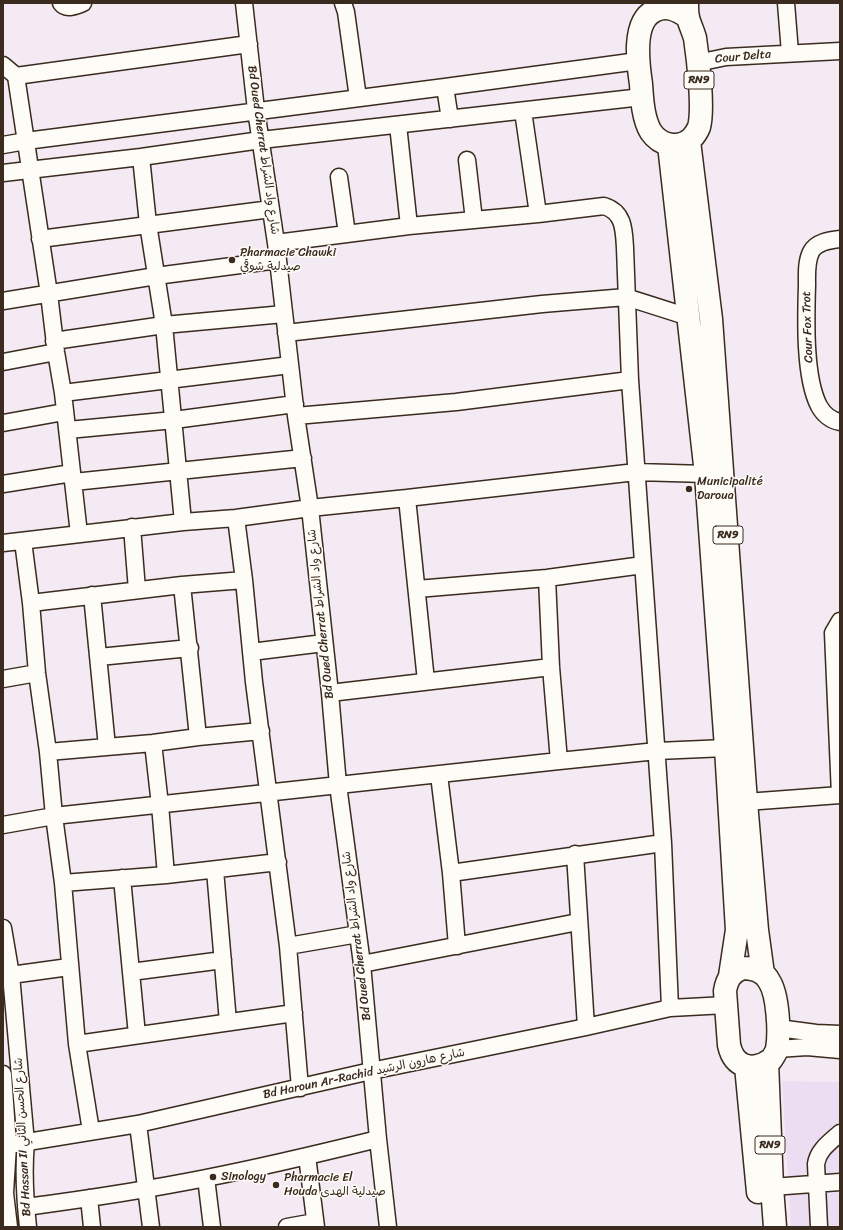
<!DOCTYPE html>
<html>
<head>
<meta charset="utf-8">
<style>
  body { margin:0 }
  #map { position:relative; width:843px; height:1230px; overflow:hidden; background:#f4eaf4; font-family:Sriracha,sans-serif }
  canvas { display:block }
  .frame { position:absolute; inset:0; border:4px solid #3b2a1e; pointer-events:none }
</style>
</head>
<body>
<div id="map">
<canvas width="843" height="1230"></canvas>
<div class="frame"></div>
</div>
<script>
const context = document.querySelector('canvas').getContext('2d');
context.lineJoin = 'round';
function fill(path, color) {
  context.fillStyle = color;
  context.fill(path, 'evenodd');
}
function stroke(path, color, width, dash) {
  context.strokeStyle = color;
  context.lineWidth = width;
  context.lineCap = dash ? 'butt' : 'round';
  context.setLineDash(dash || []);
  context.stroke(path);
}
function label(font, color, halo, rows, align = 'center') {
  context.font = font + ' Sriracha,"Playpen Sans Arabic",sans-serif';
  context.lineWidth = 3;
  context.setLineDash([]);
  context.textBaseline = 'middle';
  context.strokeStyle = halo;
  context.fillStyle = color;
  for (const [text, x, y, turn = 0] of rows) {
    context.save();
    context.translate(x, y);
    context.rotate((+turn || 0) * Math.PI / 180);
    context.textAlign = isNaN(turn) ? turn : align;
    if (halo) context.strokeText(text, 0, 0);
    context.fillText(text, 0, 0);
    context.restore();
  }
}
const built = new Path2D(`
  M782 1081 840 1082V1227H791Z`);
const minor = new Path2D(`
  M61 3C66 10 76 6 83 3
  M244 3 256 110 276 243 296 416 310 508 330 693 338 785 362 964 378 1139 388 1227
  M343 3 346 12 358 98
  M786 3 790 53
  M697 63 726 57 840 51
  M3 65 16 76 49 294 56 352 63 393 79 534
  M16 76 249 44
  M445 87 450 119
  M523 111 538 214
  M398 125 409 226
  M3 145 26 141 445 87 638 61
  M141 157 148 224 164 325 183 522
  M467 160 474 220
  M3 173 141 157 261 140 642 97
  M339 177 347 234
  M40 239 271 209
  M840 239C830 240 816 242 811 252 806 262 807 275 807 285 806 318 804 377 819 406 824 415 830 420 840 422
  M276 243 409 226 538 214 604 206C624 212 624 230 625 248L630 380 663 843 670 1008
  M3 301 156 276 278 260
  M286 333 542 304 626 297 689 317
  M54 341 164 325 284 314
  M3 362 56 352
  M63 393 290 365
  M296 416 456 402 630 380
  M3 423 64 412
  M68 430 174 420 295 404
  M74 482 303 458
  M3 484 72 473
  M407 498 426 681
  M236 518 244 580 254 682 288 946 300 1088
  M132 527 137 590
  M23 541 31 603 37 673 48 752 54 816 63 883 77 1044 91 1131
  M3 543 183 522 236 518 310 508 407 498 636 472 706 474
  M547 578 551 667 559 761
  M182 585 198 737
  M417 589 547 578 643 565
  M92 595 107 747
  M31 603 182 585 244 580
  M251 652 324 643
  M99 657 190 648
  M3 679 37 673
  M330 693 551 667
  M153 743 160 805 166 875
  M48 752 153 743 198 737 261 731
  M439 775 451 873 457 946
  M840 795 833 633 840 621
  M746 802 840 795
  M3 825 54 816 559 761 657 751 726 748
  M575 854 586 1027
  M215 870 228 1022
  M451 873 663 843
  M122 878 137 1035
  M63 883 166 875 278 862
  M3 928 11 975 26 1143C23 1171 25 1199 28 1227
  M288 946 358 934
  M362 964 578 922
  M131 972 223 960
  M11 975 69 967
  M778 1028 816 1033 840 1034
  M77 1044 294 1013
  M777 1049 807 1047 840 1050
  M3 1074 8 1145 5 1193 9 1227
  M138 1124 151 1227
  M3 1146 138 1124 371 1071 586 1027 670 1008 726 1005
  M307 1156 316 1227
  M206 1178 212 1227
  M772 1187 840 1182
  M89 1198 92 1227
  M26 1207C86 1199 146 1190 206 1178 263 1167 321 1153 378 1139
  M287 1227 315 1222
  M819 1227 816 1164C818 1150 830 1142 840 1133`);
const highway = new Path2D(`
  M687 3C687 8 687 14 688 18 690 25 693 31 695 38 698 58 704 109 699 127 697 132 694 136 691 139 678 150 660 145 651 132 643 119 642 99 641 84 638 64 632 22 654 11 666 4 677 10 688 17
  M689 141 711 319 746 802 757 930 763 974
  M669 145 706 474 726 748 737 930 730 976
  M742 968C753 968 764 971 769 981 778 994 780 1033 777 1049 776 1053 773 1057 771 1060 753 1072 734 1068 729 1045L725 991C727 979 731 973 742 968Z
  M767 1062 772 1187 775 1227
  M746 1066 758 1192`);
const markers = [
  [232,260,4,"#3b2a1e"],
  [689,489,4,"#3b2a1e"],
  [213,1177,4,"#3b2a1e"],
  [276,1185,4,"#3b2a1e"]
];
const shields = [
  [699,80,30],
  [728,535,30],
  [770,1145,30]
];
const shieldNames = [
  ["RN9",699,80],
  ["RN9",728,535],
  ["RN9",770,1145]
];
const streetNames = [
  ["Cour Delta",743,57,-5],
  ["Bd Oued Cherrat شارع واد الشراط",263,150,82],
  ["Cour Fox Trot",808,327,-92],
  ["Bd Oued Cherrat شارع واد الشراط",321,614,-96],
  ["Bd Oued Cherrat شارع واد الشراط",357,936,-97],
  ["Bd Haroun Ar-Rachid شارع هارون الرشيد",364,1074,-12],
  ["Bd Hassan II شارع الحسن الثاني",23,1137,-93]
];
const poiNames = [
  ["Pharmacie Chawki",240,253],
  ["صيدلية شوقي",240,267],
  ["Municipalité",697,482],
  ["Daroua",697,496],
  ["Sinology",221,1177],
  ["Pharmacie El",284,1178],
  ["Houda صيدلية الهدى",284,1192]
];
fill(built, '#edddf2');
stroke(minor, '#3b2a1e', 19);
stroke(highway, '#3b2a1e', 25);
stroke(minor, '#fdfcf7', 16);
stroke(highway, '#fdfcf7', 22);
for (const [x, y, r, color] of markers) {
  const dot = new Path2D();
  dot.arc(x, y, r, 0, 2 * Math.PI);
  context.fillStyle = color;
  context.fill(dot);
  stroke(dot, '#fdfcf7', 1.5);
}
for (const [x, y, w] of shields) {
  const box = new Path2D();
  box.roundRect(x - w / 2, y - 9, w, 18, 3);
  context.fillStyle = '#fdfcf7';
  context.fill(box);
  stroke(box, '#3b2a1e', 1);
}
label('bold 11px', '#3b2a1e', null, shieldNames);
label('12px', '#3b2a1e', '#fdfcf7', streetNames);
label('12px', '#3b2a1e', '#fdfcf7', poiNames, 'left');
</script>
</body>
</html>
